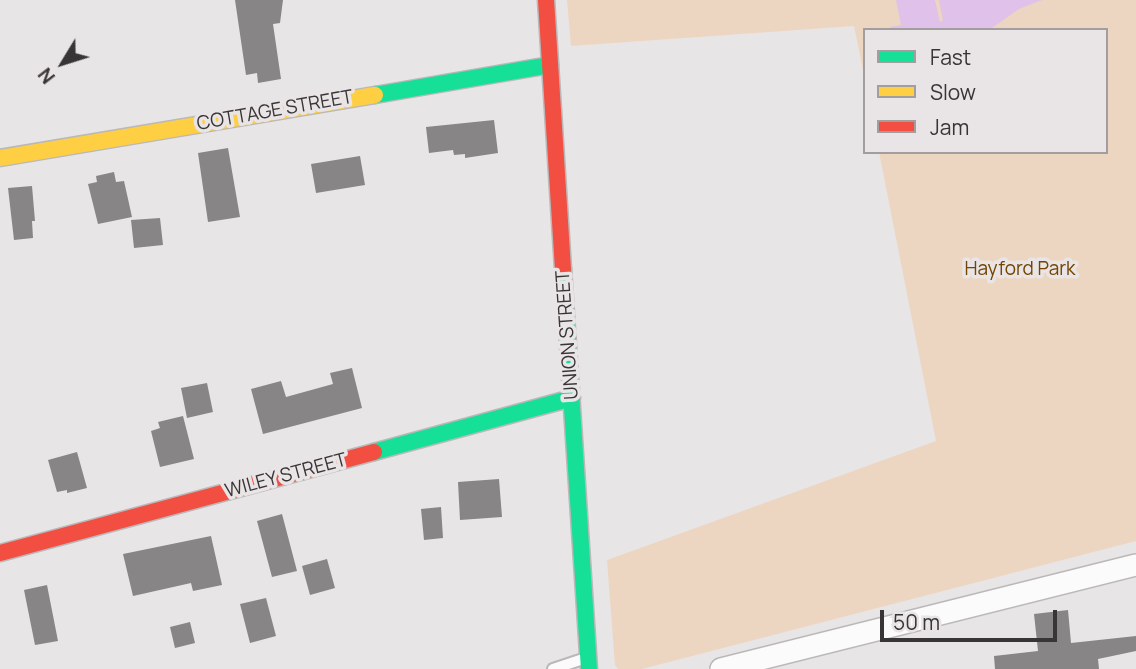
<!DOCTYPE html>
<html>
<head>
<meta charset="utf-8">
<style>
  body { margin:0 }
  #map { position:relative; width:1136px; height:669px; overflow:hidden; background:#e8e5e6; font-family:Manrope,sans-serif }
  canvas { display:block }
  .legend { position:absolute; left:863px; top:28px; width:245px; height:126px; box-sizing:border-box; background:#e9e4e5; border:2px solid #a29e9f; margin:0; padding:9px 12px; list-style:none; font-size:21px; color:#373535 }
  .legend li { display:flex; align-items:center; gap:14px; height:35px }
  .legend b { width:35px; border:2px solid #a29e9f }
  .north { position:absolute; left:28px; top:28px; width:70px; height:70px; -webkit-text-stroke:5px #e9e4e5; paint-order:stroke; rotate:232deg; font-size:19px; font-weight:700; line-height:28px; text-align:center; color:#373535 }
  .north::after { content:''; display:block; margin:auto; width:24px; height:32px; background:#373535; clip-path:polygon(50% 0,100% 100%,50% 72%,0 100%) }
  .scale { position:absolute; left:880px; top:610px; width:177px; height:32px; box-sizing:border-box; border:4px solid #373535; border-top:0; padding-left:9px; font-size:21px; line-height:24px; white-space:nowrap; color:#373535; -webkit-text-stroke:5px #e9e4e5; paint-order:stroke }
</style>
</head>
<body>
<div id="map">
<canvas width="1136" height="669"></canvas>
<ul class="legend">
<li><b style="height:9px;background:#16e098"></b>Fast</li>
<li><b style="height:9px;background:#ffcf43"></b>Slow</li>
<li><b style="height:9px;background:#f24e42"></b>Jam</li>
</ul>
<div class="north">N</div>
<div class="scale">50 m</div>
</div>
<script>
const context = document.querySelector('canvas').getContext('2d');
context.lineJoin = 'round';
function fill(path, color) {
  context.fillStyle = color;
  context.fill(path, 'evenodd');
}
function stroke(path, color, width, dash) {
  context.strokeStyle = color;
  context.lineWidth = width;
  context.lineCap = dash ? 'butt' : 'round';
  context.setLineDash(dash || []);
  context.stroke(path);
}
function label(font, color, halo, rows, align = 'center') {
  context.font = font + ' Manrope,sans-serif';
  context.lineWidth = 7;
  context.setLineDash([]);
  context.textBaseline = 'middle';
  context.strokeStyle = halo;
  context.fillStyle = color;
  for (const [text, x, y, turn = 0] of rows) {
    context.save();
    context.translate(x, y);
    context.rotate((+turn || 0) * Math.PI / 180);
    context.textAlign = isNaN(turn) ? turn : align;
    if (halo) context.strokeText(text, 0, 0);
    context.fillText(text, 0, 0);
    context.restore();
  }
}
const green = new Path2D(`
  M567 0H1136V541L642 669H618L615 665 607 560 936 441 879 152H1106V30H865V79L854 26 571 46Z`);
const water = new Path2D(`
  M896 0H935L940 22 943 21 939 0H1042L1019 9 989 30H891L890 27 901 25Z`);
const building = new Path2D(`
  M235 0H283L280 23 273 24 281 79 258 83 257 73 246 75Z
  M494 120 498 153 465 158V154L454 155 453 150 429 153 426 127Z
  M228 148 240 217 208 222 198 153Z
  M360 156 365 185 316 193 311 164Z
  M114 172 116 182 124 181 132 217 98 224 88 184 97 182 96 176Z
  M32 186 35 221H32L33 238 14 240 8 188Z
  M160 218 163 245 134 248 131 220Z
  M352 368 362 408 263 434 251 389 281 381 286 397 333 384 330 373Z
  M207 383 213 412 187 418 181 388Z
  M183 416 194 459 160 467 151 431 160 428 158 422Z
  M77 452 87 488 67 493V490L57 492 48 460Z
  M499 479 502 517 460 520 458 482Z
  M441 507 443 538 424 540 421 509Z
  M282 514 297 571 272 577 257 521Z
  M211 536 222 585 193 591 191 583 133 596 123 554Z
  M327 559 335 588 310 595 302 566Z
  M47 585 58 641 35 645 24 590Z
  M266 598 276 636 250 643 240 604Z
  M1068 610 1071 643 1136 636V651L1098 659 1099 669H995L994 656 1038 651 1034 614Z
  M190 622 195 643 175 648 170 627Z`);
const lane = new Path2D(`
  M553 669 586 658`);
const street = new Path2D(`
  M721 669 1136 565`);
const fast = new Path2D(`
  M375 95 550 65
  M563 269 589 669
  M374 452 572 398`);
const slow = new Path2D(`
  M0 158 375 95`);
const jam = new Path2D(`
  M546 0 563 269
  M0 553 374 452`);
const streetNames = [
  ["COTTAGE STREET",275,111,-10],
  ["UNION STREET",568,335,-94],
  ["WILEY STREET",286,476,-15]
];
const parkNames = [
  ["Hayford Park",1020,270]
];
fill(green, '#edd6c1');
fill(water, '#e0c1ea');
fill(building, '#878585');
stroke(lane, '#bab8b9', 14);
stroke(street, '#bab8b9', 24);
stroke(fast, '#bab8b9', 19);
stroke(slow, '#bab8b9', 19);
stroke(jam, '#bab8b9', 19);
stroke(lane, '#fcfbfb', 10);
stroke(street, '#fcfbfb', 21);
stroke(fast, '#16e098', 16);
stroke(slow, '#ffcf43', 16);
stroke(jam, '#f24e42', 16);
label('19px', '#373535', '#e9e4e5', streetNames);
label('19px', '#744400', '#e9e4e5', parkNames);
</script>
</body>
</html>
